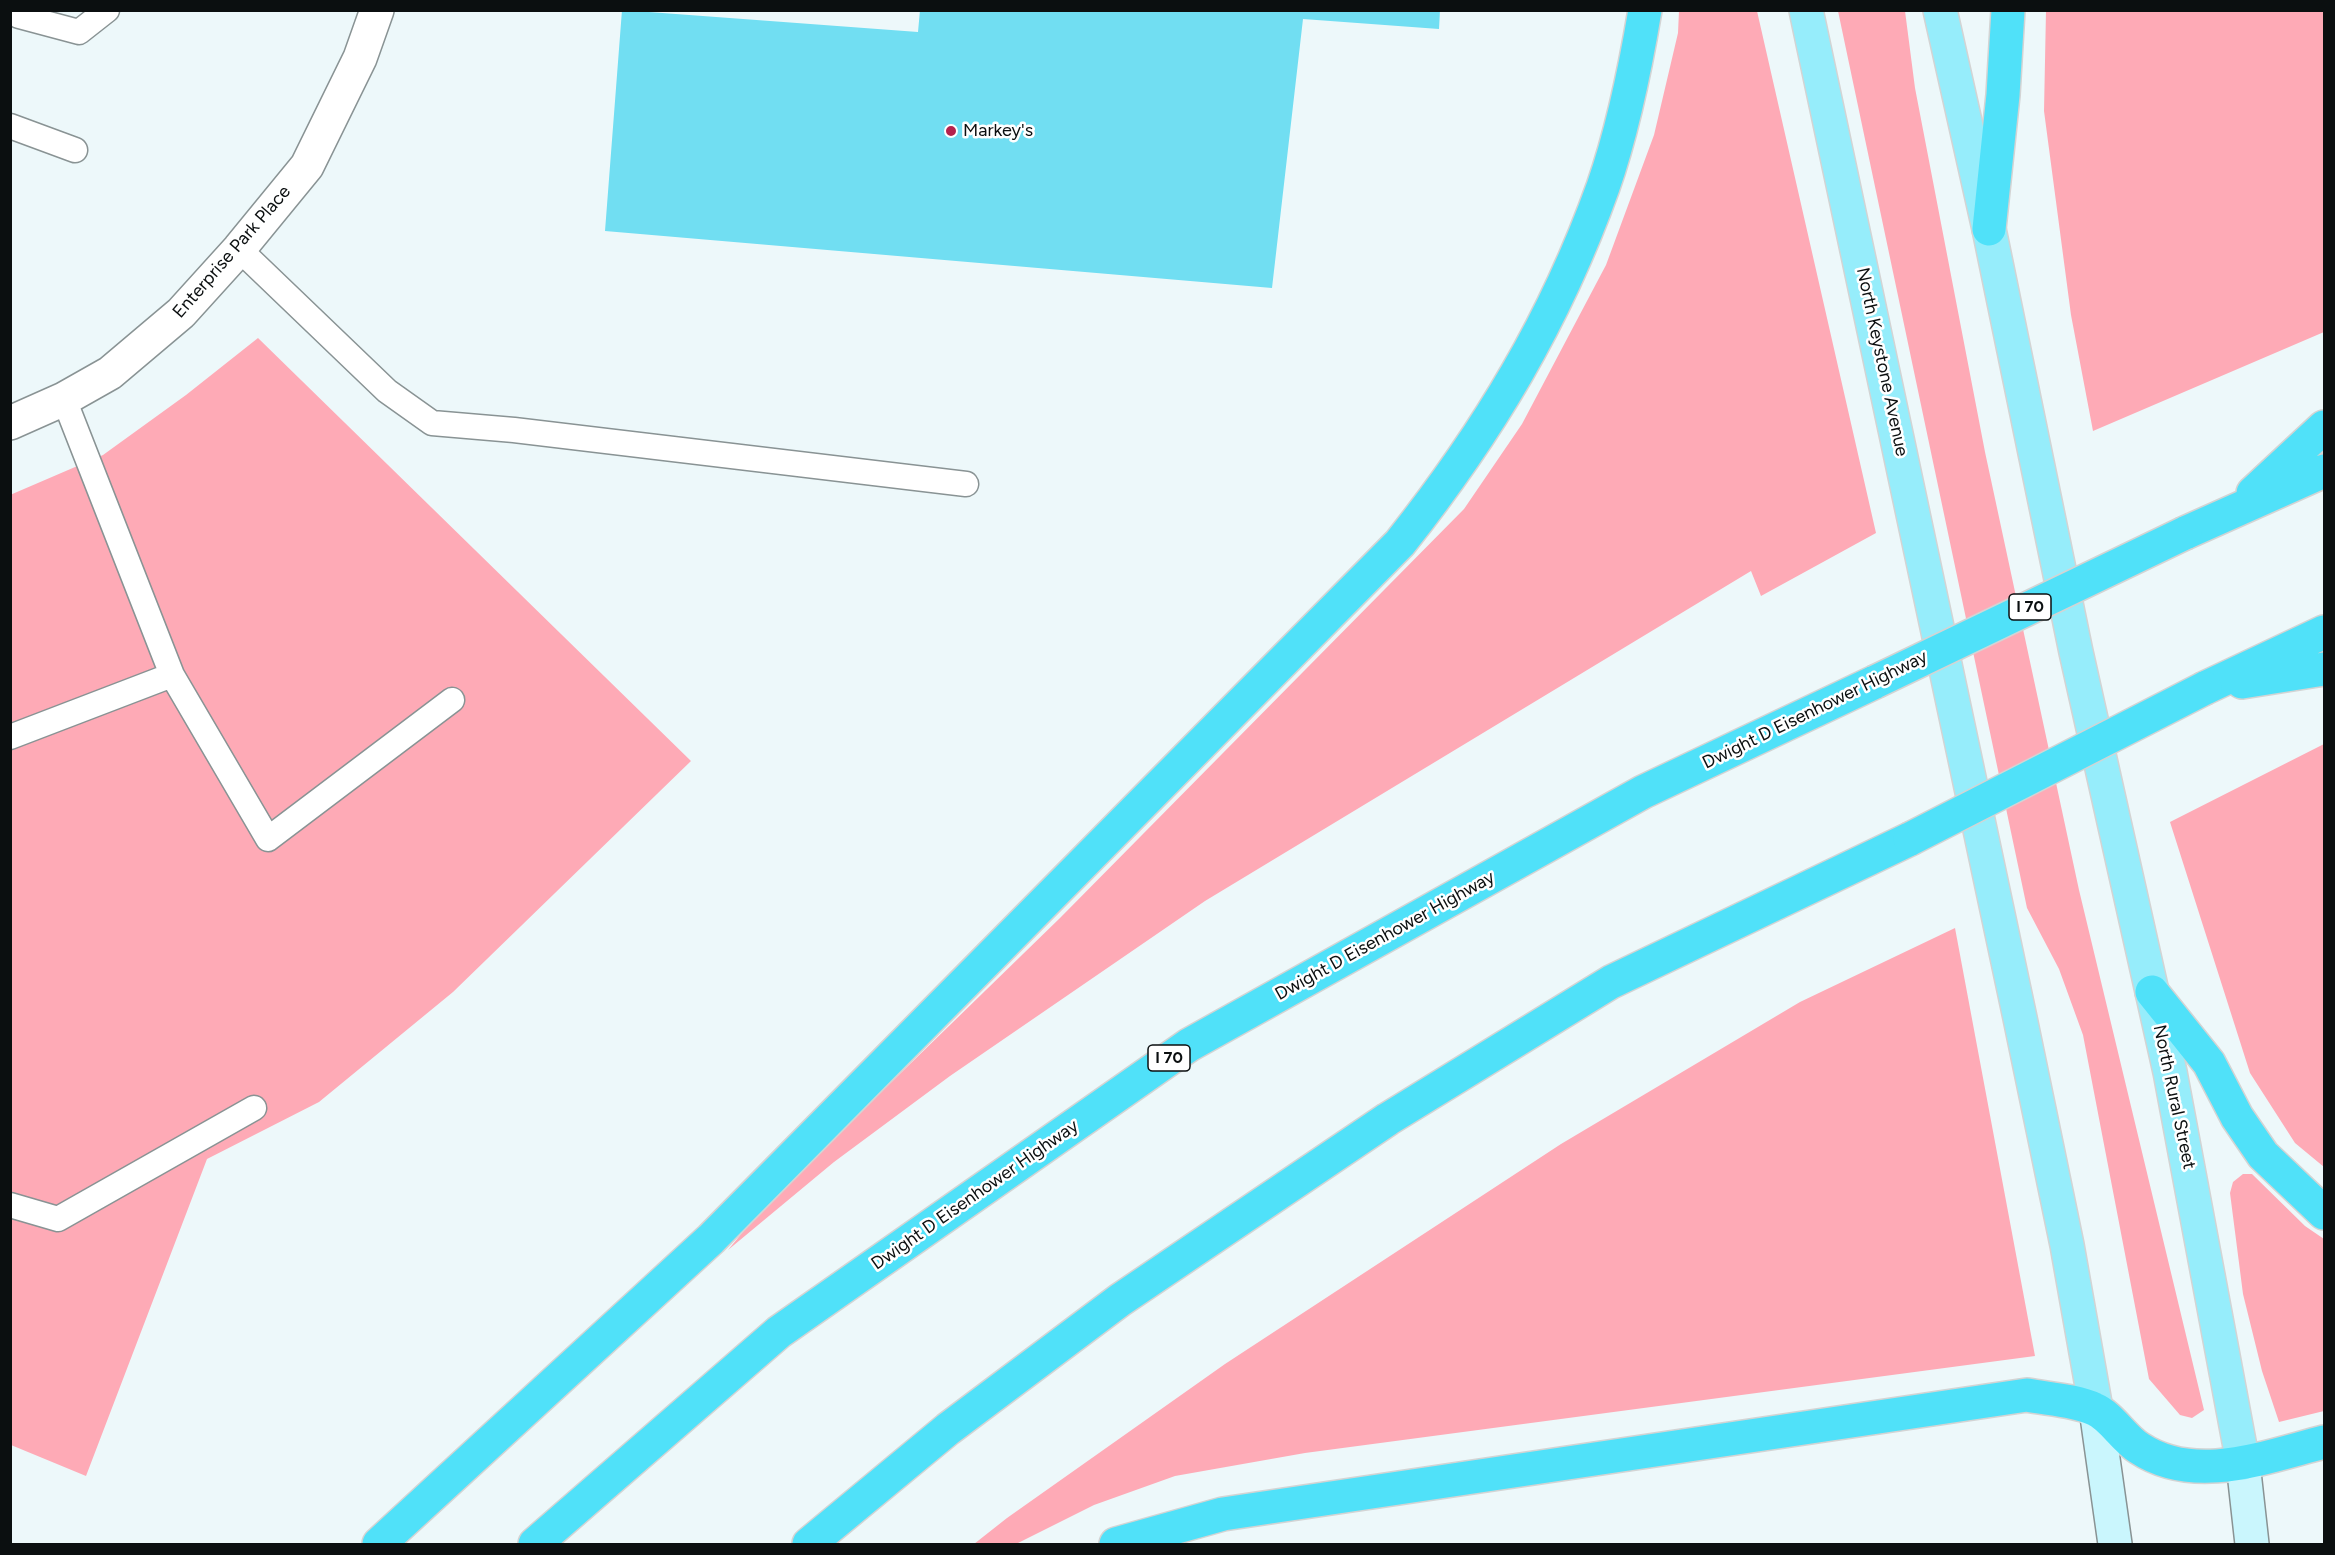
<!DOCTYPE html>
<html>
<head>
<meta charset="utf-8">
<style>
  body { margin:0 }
  #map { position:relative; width:2335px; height:1555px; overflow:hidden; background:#edf8fa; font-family:Figtree,sans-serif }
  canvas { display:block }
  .frame { position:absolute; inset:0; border:12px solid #0b0f10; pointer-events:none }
</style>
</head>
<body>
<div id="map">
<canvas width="2335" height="1555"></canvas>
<div class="frame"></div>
</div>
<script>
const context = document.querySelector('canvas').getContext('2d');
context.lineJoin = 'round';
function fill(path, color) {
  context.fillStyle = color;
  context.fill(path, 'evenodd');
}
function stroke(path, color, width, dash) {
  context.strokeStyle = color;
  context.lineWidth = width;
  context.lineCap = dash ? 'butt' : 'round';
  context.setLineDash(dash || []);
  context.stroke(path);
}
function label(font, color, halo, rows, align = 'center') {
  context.font = font + ' Figtree,sans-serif';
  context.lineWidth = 5;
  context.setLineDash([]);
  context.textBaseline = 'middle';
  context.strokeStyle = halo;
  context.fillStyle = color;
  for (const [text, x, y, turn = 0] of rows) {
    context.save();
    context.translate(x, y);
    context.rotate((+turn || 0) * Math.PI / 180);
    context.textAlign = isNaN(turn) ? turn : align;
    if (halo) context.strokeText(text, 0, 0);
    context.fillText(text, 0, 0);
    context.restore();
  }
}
const green = new Path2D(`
  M1679 11H1757L1876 533 1761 596 1751 571 1205 901 950 1076 834 1162 728 1250 765 1205 1060 918 1464 509 1522 424 1606 265 1654 135 1678 33Z
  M1838 11H1905L1915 88 1985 452 2079 890 2204 1410 2192 1418 2180 1415 2149 1379 2083 1035 2059 969 2027 908Z
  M2046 11H2324V332L2093 431 2071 315 2044 111Z
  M258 338 691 761 453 992 319 1102 207 1159 86 1476 11 1445 10 495 103 455 186 395Z
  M2324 744V1167L2295 1143 2250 1073 2170 822Z
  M1955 928 2035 1356 1305 1453 1175 1476 1094 1505 1016 1544H974L1007 1518 1225 1364 1561 1144 1800 1002Z
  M2243 1174H2252L2305 1226 2324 1239V1411L2279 1422 2262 1371 2243 1294 2230 1193 2233 1182Z`);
const building = new Path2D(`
  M622 10 918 32 920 10H1440L1439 29 1303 19 1272 288 605 231Z`);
const service = new Path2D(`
  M13 10 19 16 79 32 107 10
  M10 126 75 150
  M239 249 387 391 432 423 514 430 966 484
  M64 399 172 675 268 839 452 700
  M10 737 172 675
  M10 1205 58 1219 254 1108`);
const minor = new Path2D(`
  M10 423 64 399 110 373 181 313 239 249 307 166 360 58 377 10`);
const secondary = new Path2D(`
  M2096 1409 2115 1544
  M2243 1463 2252 1544`);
const primary = new Path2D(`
  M1806 10 2020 1018 2067 1245 2096 1409
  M1940 10 1989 229 2076 652 2170 1072 2243 1463`);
const motorway = new Path2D(`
  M1989 229 2003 95 2008 10
  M2253 493 2324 427
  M2185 533 2324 471
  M2242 682 2324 669
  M2205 688 2324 632
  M2152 992 2209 1063 2237 1117 2263 1155 2324 1213
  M379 1544 711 1239 1400 543C1488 432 1555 321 1603 187 1623 130 1635 70 1645 10
  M535 1544 779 1332 1189 1045 1643 792 1875 682
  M809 1544 948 1429 1120 1300 1388 1119 1611 982 1910 839
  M1116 1544 1223 1514 2027 1395C2048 1399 2075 1400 2094 1409 2111 1416 2123 1438 2139 1448 2195 1485 2265 1457 2324 1442`);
const motorwayBridge = new Path2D(`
  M1875 682 2185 533
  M1910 839 2205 688`);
const markers = [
  [951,131,6,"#b4224d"]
];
const shields = [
  [2030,607,42],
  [1169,1058,42]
];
const shieldNames = [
  ["I 70",2030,607],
  ["I 70",1169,1058]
];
const poiNames = [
  ["Markey's",963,131]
];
const streetNames = [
  ["Enterprise Park Place",232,252,-49],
  ["North Keystone Avenue",1882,362,78],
  ["Dwight D Eisenhower Highway",1815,710,-26],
  ["Dwight D Eisenhower Highway",1385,936,-29],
  ["North Rural Street",2174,1097,78],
  ["Dwight D Eisenhower Highway",975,1195,-35]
];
fill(green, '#feaab6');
fill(building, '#71def2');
stroke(service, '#899394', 27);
stroke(minor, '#899394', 36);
stroke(secondary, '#899394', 36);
stroke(primary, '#d3d4d4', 36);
stroke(motorway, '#d3d4d4', 36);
stroke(service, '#fff', 24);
stroke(minor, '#fff', 33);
stroke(secondary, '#caf6fd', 33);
stroke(primary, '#96edfb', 33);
stroke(motorway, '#50e1f9', 33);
stroke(motorwayBridge, '#d3d4d4', 36, []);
stroke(motorwayBridge, '#50e1f9', 33);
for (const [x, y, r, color] of markers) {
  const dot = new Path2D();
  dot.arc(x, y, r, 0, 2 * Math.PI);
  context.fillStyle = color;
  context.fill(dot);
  stroke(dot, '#fff', 2);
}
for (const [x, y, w] of shields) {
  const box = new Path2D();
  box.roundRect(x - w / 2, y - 13, w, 26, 4.5);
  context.fillStyle = '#fff';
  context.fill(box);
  stroke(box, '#0b0f10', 1.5);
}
label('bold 16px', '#0b0f10', null, shieldNames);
label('18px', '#0b0f10', '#fff', poiNames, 'left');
label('18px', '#0b0f10', '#fff', streetNames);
</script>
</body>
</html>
